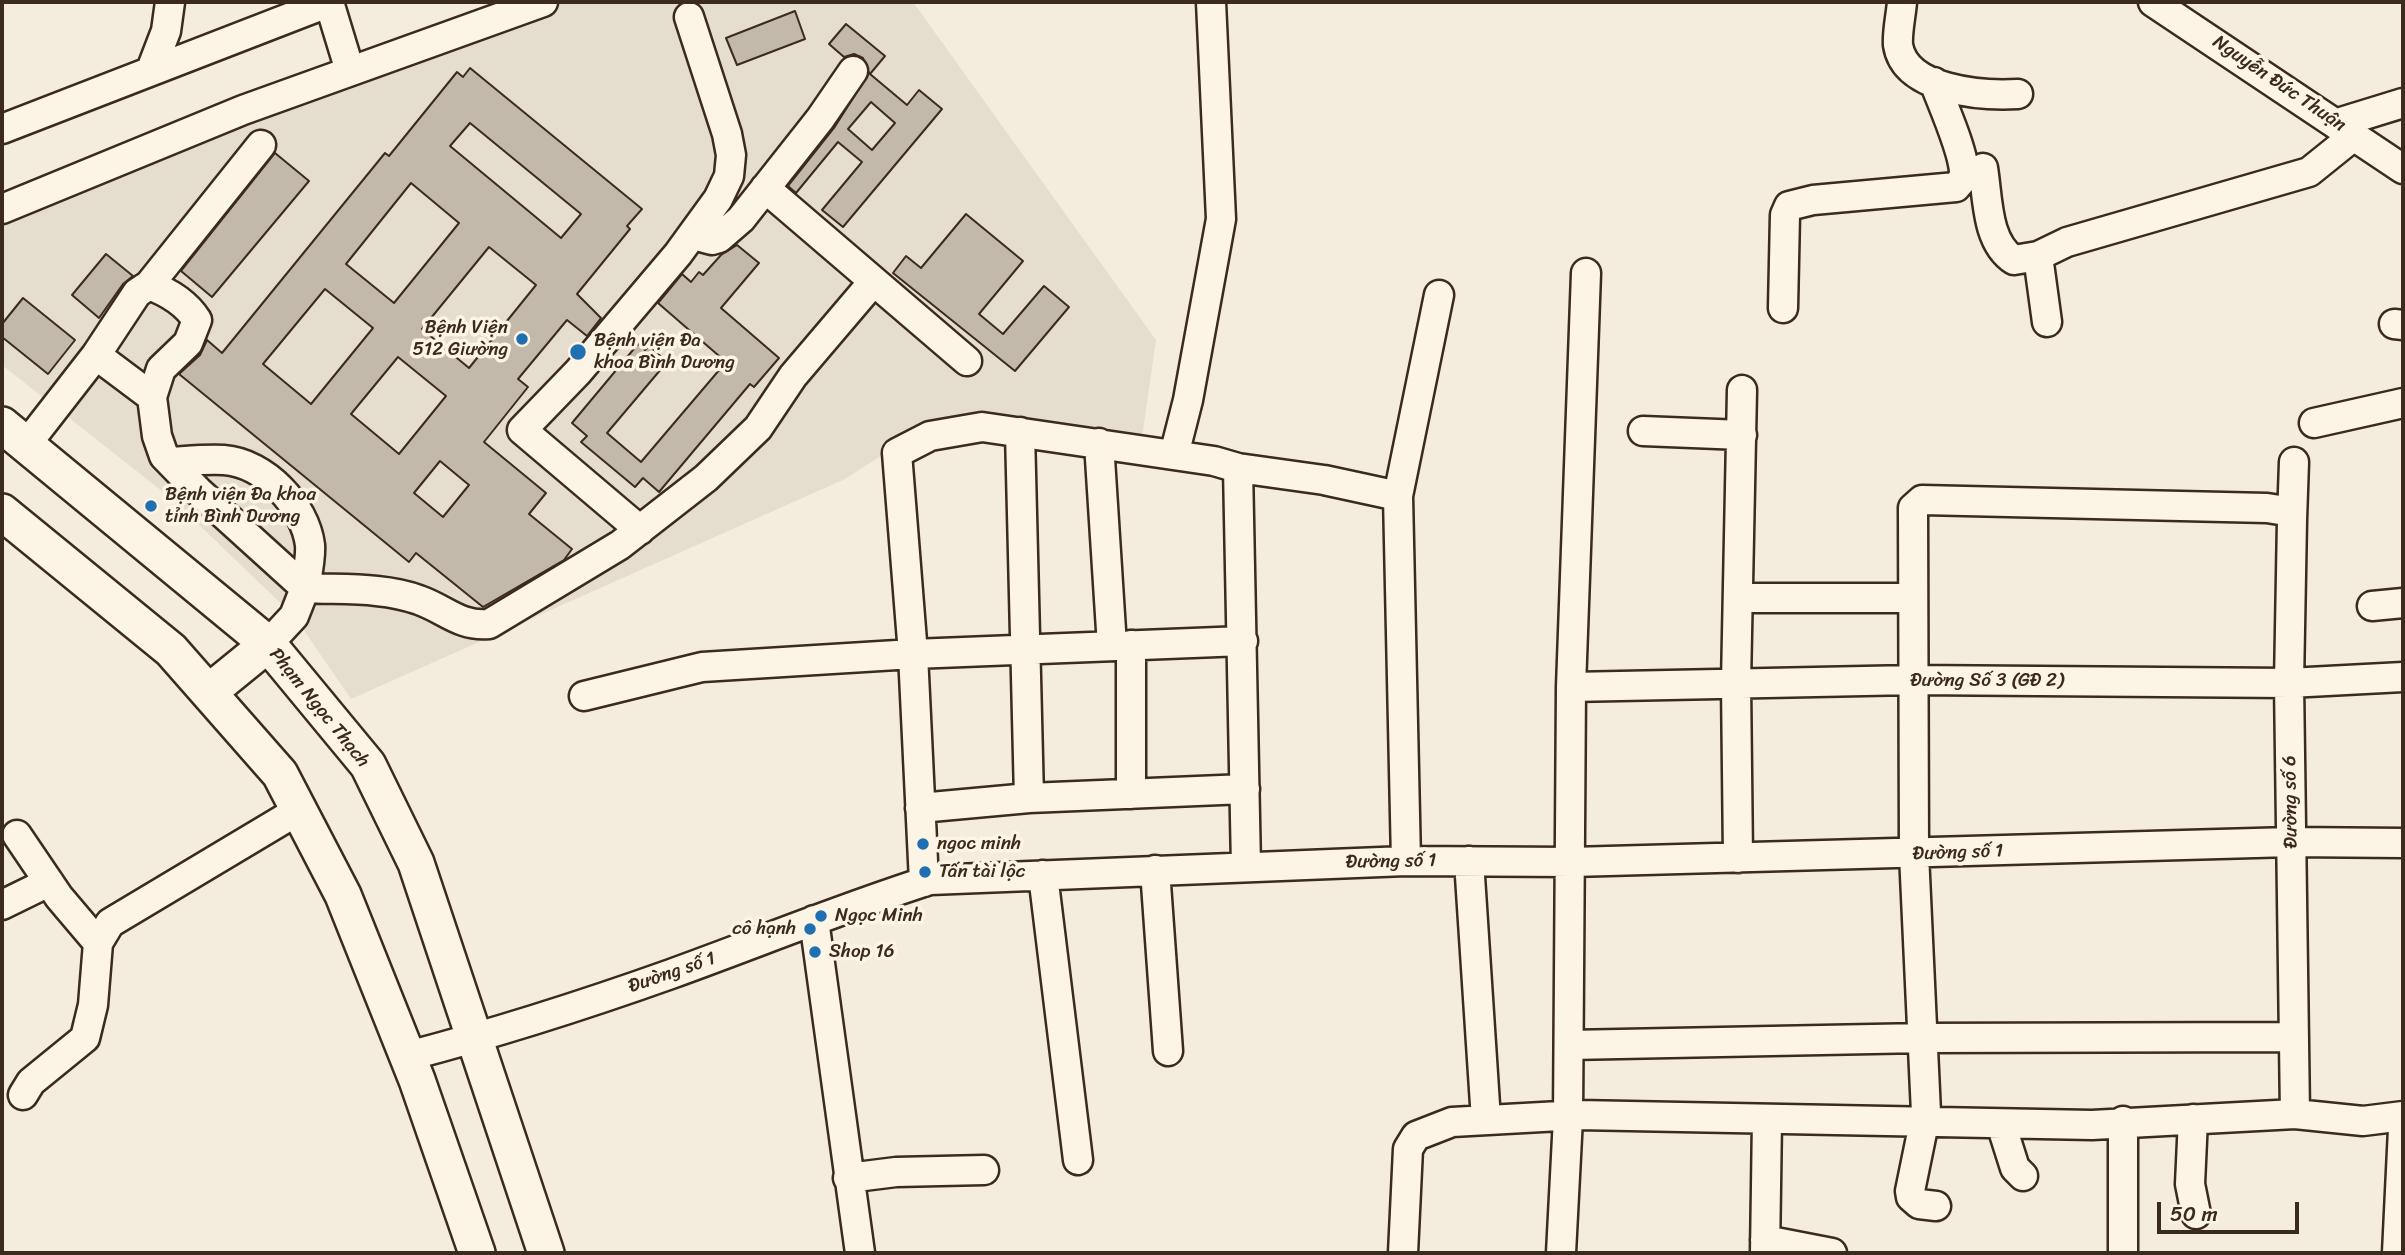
<!DOCTYPE html>
<html>
<head>
<meta charset="utf-8">
<style>
  body { margin:0 }
  #map { position:relative; width:2405px; height:1255px; overflow:hidden; background:#f4eddd; font-family:Sriracha,sans-serif }
  canvas { display:block }
  .frame { position:absolute; inset:0; border:4px solid #3b2a1e; pointer-events:none }
  .scale { position:absolute; left:2157px; top:1202px; width:142px; height:32px; box-sizing:border-box; border:4px solid #3b2a1e; border-top:0; padding-left:9px; font-size:21px; line-height:24px; white-space:nowrap; color:#3b2a1e; -webkit-text-stroke:5px #fcf5e5; paint-order:stroke }
</style>
</head>
<body>
<div id="map">
<canvas width="2405" height="1255"></canvas>
<div class="frame"></div>
<div class="scale">50 m</div>
</div>
<script>
const context = document.querySelector('canvas').getContext('2d');
context.lineJoin = 'round';
function fill(path, color) {
  context.fillStyle = color;
  context.fill(path, 'evenodd');
}
function stroke(path, color, width, dash) {
  context.strokeStyle = color;
  context.lineWidth = width;
  context.lineCap = dash ? 'butt' : 'round';
  context.setLineDash(dash || []);
  context.stroke(path);
}
function label(font, color, halo, rows, align = 'center') {
  context.font = font + ' Sriracha,sans-serif';
  context.lineWidth = 7;
  context.setLineDash([]);
  context.textBaseline = 'middle';
  context.strokeStyle = halo;
  context.fillStyle = color;
  for (const [text, x, y, turn = 0] of rows) {
    context.save();
    context.translate(x, y);
    context.rotate((+turn || 0) * Math.PI / 180);
    context.textAlign = isNaN(turn) ? turn : align;
    if (halo) context.strokeText(text, 0, 0);
    context.fillText(text, 0, 0);
    context.restore();
  }
}
const built = new Path2D(`
  M565 2H913L1156 340 1142 437 927 426 845 479 351 699 294 616 172 499 2 365V218Z`);
const building = new Path2D(`
  M795 11 805 39 737 65 726 38Z
  M846 24 885 56 870 74 907 105 919 90 942 109 843 227 822 210 862 162 838 142 796 193 788 186 834 128 869 73 863 58 854 54 844 57 829 44ZM871 102 895 123 872 150 848 129Z
  M470 68 642 209 627 226 630 229 577 294 601 318 587 336 567 320 518 379 528 387 484 442 546 493 529 514 572 549 564 560 483 607 416 553 409 562 179 374 200 355 207 340 222 353 385 153 389 156 457 72 463 77ZM470 123 581 214 561 238 450 146ZM411 183 459 223 394 303 346 264ZM489 247 536 285 469 368 422 329ZM325 289 373 328 311 404 263 364ZM398 357 446 396 399 454 351 414ZM440 461 469 485 443 517 414 493Z
  M275 153 309 181 212 297 181 271Z
  M966 214 1023 261 979 314 1003 334 1044 286 1069 307 1015 371 893 273 906 256 921 268Z
  M737 245 759 263 721 308 779 358 754 387 750 384 659 492 643 478 635 487 581 442 587 436 572 423 638 344 645 350 649 346 667 362 607 433 641 462 726 362 658 303 682 274 691 282 699 272 703 275 721 255Z
  M106 254 133 276 123 284 99 318 72 295Z
  M23 298 75 340 48 374 2 337V324Z`);
const minor = new Path2D(`
  M329 2 350 71
  M1902 2C1901 15 1897 32 1898 45 1905 91 1983 96 2018 94
  M2153 2 2403 169
  M151 70 166 31 170 2
  M2338 123 2403 103
  M2 129 330 2
  M1983 168C1988 198 1986 242 2014 260L2038 256 2067 242 2309 172 2355 135
  M765 188 967 361
  M2 209 243 110 543 2
  M693 235 712 240 719 238 741 219 820 119 853 71
  M2038 256 2047 322
  M149 285 261 145
  M1783 308 1785 215 1789 206 1813 200 1956 187C1960 182 1964 179 1964 173 1964 152 1942 103 1934 82
  M2394 324 2403 325
  M96 355 152 397
  M2314 423 2403 403
  M1643 431 1742 435
  M1020 432 1029 798
  M1099 443 1112 646
  M26 445 96 355 137 293 149 285C168 292 186 303 197 320L188 343 161 369 152 397 157 436 164 456 198 491 305 588
  M1174 455 1188 400 1221 219 1211 2
  M170 462C187 461 206 459 224 460 265 463 305 506 310 545 311 559 307 575 305 588
  M1238 468 1246 867
  M2292 520 2294 462
  M640 530 522 430 578 372 678 254 718 199 729 176 731 155 727 134 689 17
  M1738 598H1913
  M2372 606 2403 603
  M268 644 294 616 305 588C342 590 384 587 419 600 445 609 460 627 489 624L620 545 706 478 758 428 793 376 873 282
  M1571 687 1913 680 2289 683 2403 677
  M584 696 702 667 913 654 1243 641
  M1131 794V645
  M920 808 1029 798 1245 789
  M17 835 59 897 98 943
  M1738 858 1736 683 1742 390
  M1406 861 1398 496 1439 295
  M1469 861 1486 1120
  M1155 870 1168 1051
  M1043 875 1078 1160
  M924 882 913 654 897 453 930 436 982 427 1214 461 1238 468 1324 480 1398 496
  M2 905 49 882
  M814 920 860 1253
  M1569 1045 1923 1038 2294 1037
  M408 1056C496 1033 584 1005 671 974 757 943 842 908 930 880L1406 861 1572 862 2291 842 2403 843
  M23 1095 31 1082 85 1038 93 1005 98 943 110 923 299 810
  M2193 1119 2190 1184 2196 1214
  M2123 1121V1253
  M2001 1124 2015 1168 2023 1176
  M848 1178 896 1172 984 1170
  M1936 1206 1919 1204 1911 1197 1910 1191 1926 1113 1914 854 1913 508 1922 500 2267 508 2286 511 2292 520 2289 683 2295 1114
  M1765 1240 1832 1253
  M1403 1253 1408 1149 1416 1136 1452 1122 1578 1115 2092 1125 2295 1114 2363 1121 2403 1116
  M1561 1253 1568 1118 1571 687 1586 273
  M1765 1253 1767 1119
  M2397 1253 2403 1129`);
const major = new Path2D(`
  M2 425 268 644 368 765 416 863 546 1253
  M2 512 171 650 280 774 343 895 417 1080 477 1253
  M209 692 268 644`);
const markers = [
  [522,339,7,"#1f6fb2"],
  [578,352,9,"#1f6fb2"],
  [151,506,7,"#1f6fb2"],
  [923,844,7,"#1f6fb2"],
  [925,872,7,"#1f6fb2"],
  [821,916,7,"#1f6fb2"],
  [810,929,7,"#1f6fb2"],
  [815,952,7,"#1f6fb2"]
];
const streetNames = [
  ["Nguyễn Đức Thuận",2279,84,34],
  ["Đường Số 3 (GĐ 2)",1987,681],
  ["Phạm Ngọc Thạch",319,708,51],
  ["Đường số 6",2291,802,-91],
  ["Đường số 1",1958,853,-2],
  ["Đường số 1",1391,862,-1],
  ["Đường số 1",672,973,-19]
];
const poiNames = [
  ["Bệnh Viện",508,328,"right"],
  ["512 Giường",508,350,"right"],
  ["Bệnh viện Đa",594,341],
  ["khoa Bình Dương",594,363],
  ["Bệnh viện Đa khoa",165,495],
  ["tỉnh Bình Dương",165,517],
  ["ngoc minh",937,844],
  ["Tấn tài lộc",939,872],
  ["Ngọc Minh",835,916],
  ["cô hạnh",796,929,"right"],
  ["Shop 16",829,952]
];
fill(built, '#e5ddce');
fill(building, '#c3b9aa');
stroke(building, '#3b2a1e', 2);
stroke(minor, '#3b2a1e', 33);
stroke(major, '#3b2a1e', 40);
stroke(minor, '#fcf5e5', 28);
stroke(major, '#fcf5e5', 35);
for (const [x, y, r, color] of markers) {
  const dot = new Path2D();
  dot.arc(x, y, r, 0, 2 * Math.PI);
  context.fillStyle = color;
  context.fill(dot);
  stroke(dot, '#fcf5e5', 2.5);
}
label('19px', '#3b2a1e', '#fcf5e5', streetNames);
label('19px', '#3b2a1e', '#fcf5e5', poiNames, 'left');
</script>
</body>
</html>
